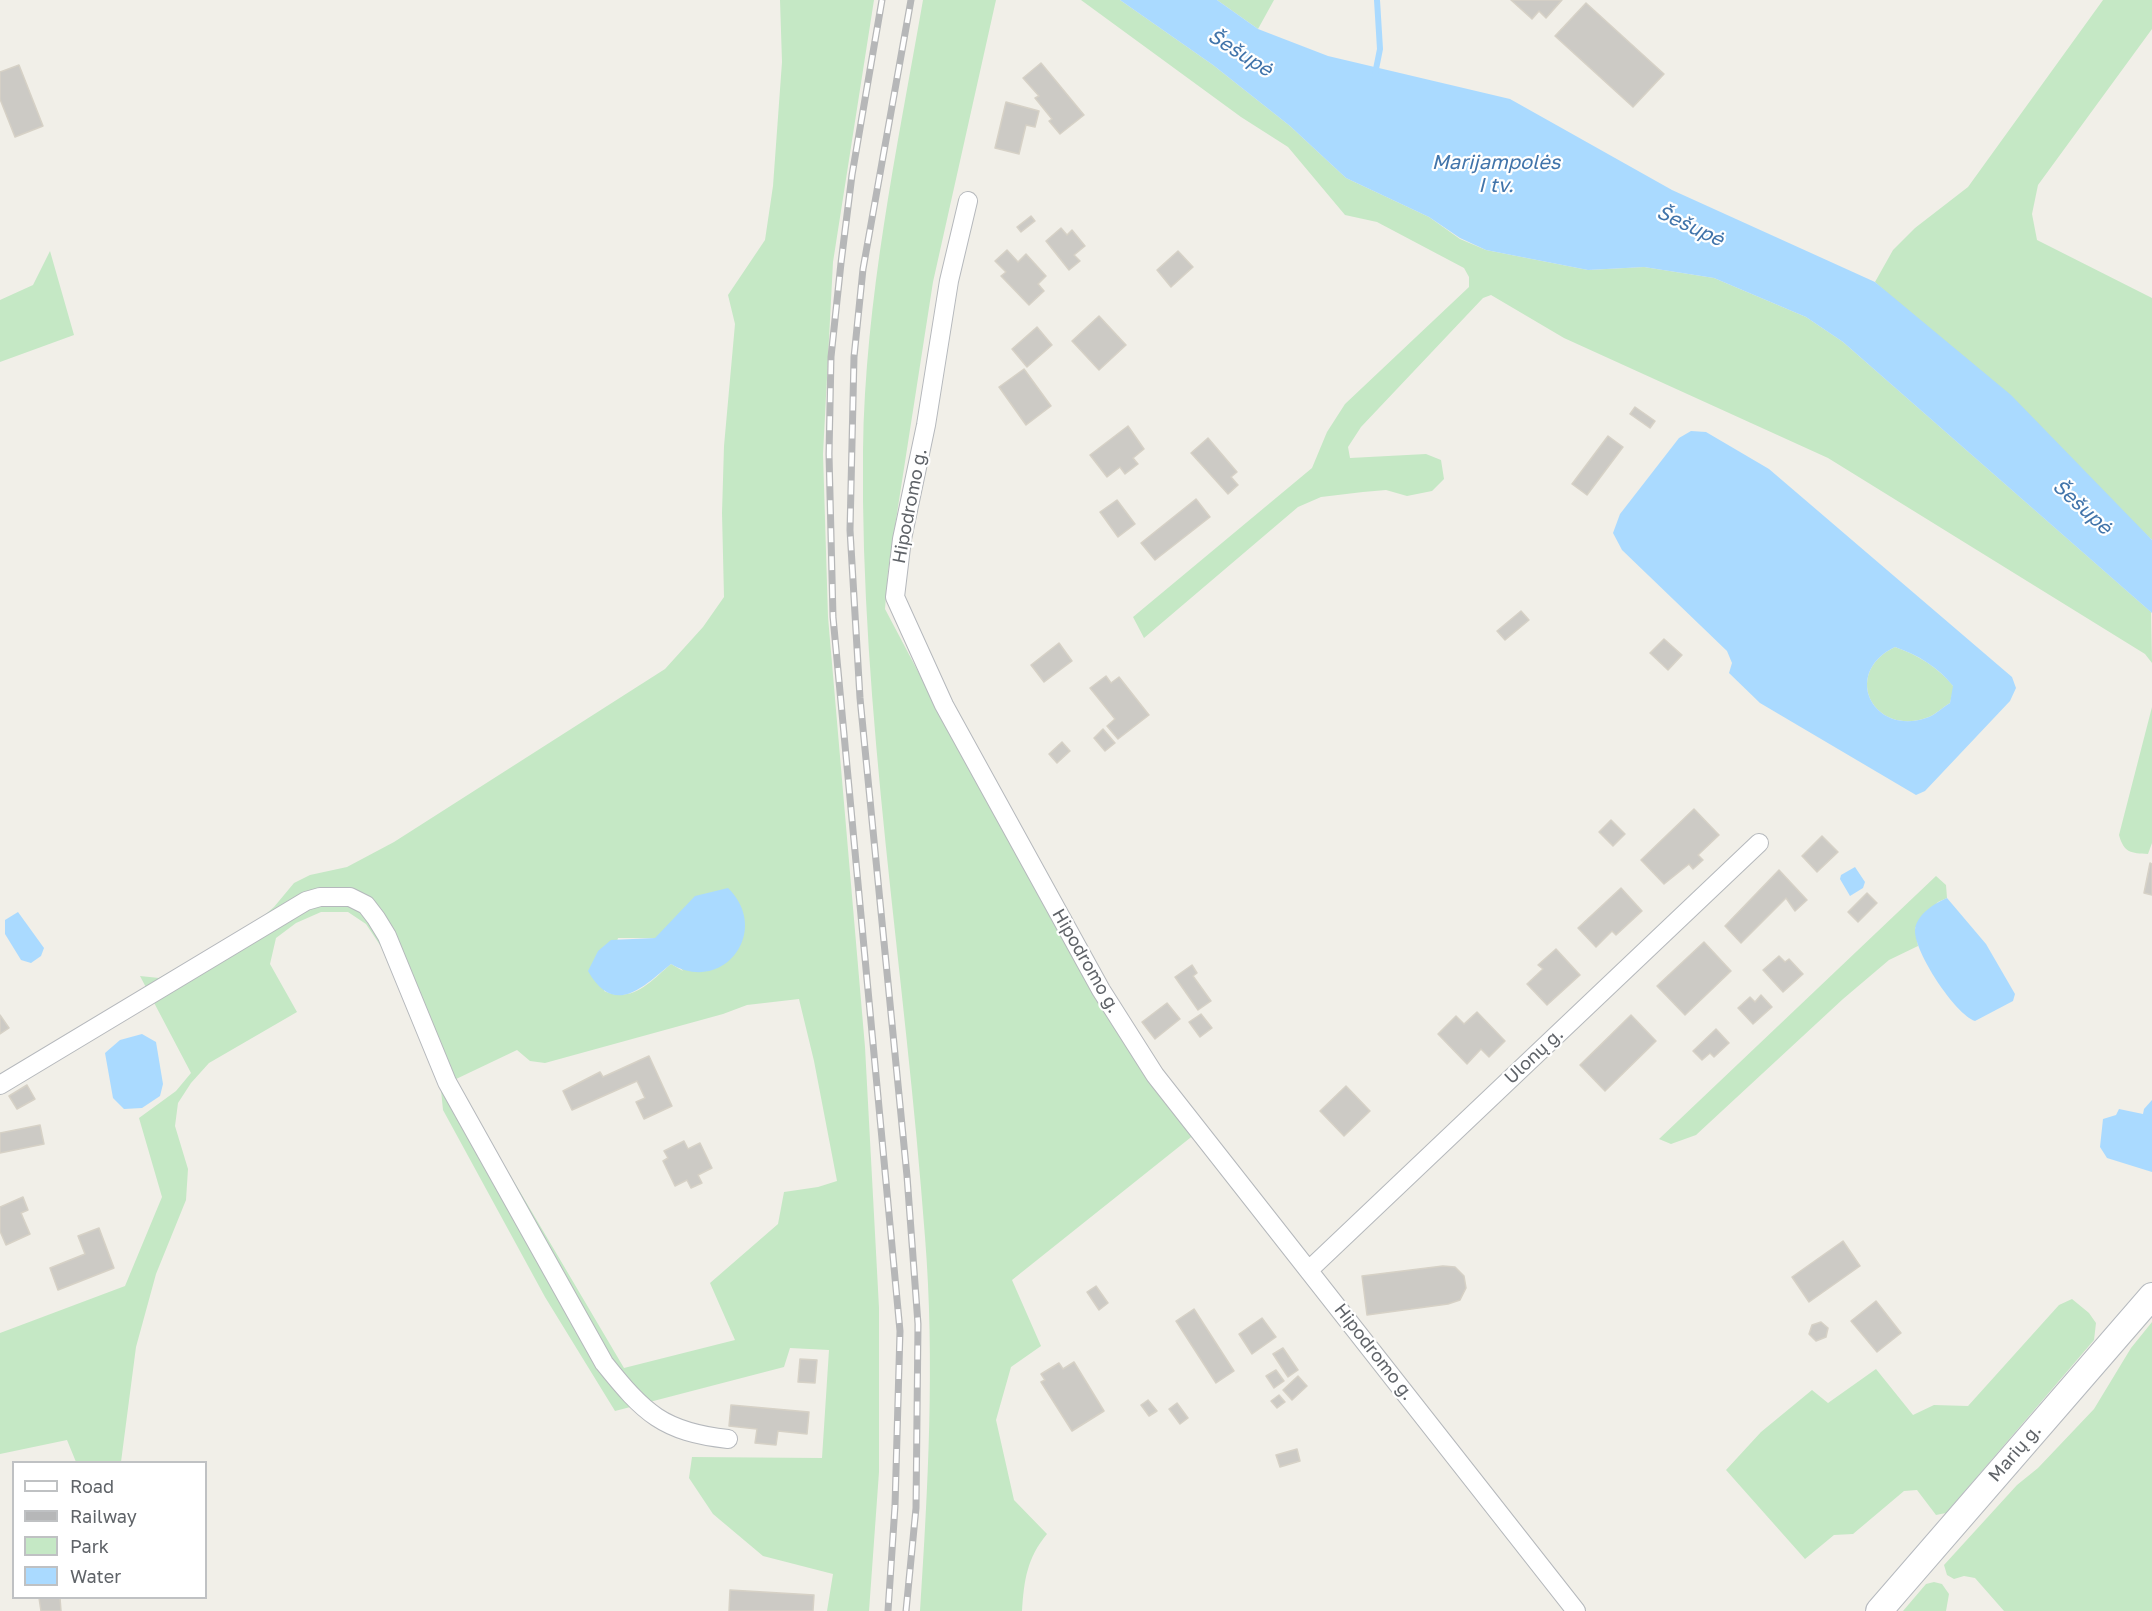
<!DOCTYPE html>
<html>
<head>
<meta charset="utf-8">
<style>
  body { margin:0 }
  #map { position:relative; width:2152px; height:1611px; overflow:hidden; background:#f1efe8; font-family:"Golos Text",sans-serif }
  canvas { display:block }
  .legend { position:absolute; left:12px; top:1461px; width:195px; height:138px; box-sizing:border-box; background:#fff; border:2px solid #bfc1c3; margin:0; padding:8px 10px; list-style:none; font-size:18px; color:#5f6368 }
  .legend li { display:flex; align-items:center; gap:12px; height:30px }
  .legend b { width:30px; border:2px solid #bfc1c3 }
</style>
</head>
<body>
<div id="map">
<canvas width="2152" height="1611"></canvas>
<ul class="legend">
<li><b style="height:8px;background:#fff"></b>Road</li>
<li><b style="height:8px;background:#b6b7b8"></b>Railway</li>
<li><b style="height:16px;background:#c5e8c5"></b>Park</li>
<li><b style="height:16px;background:#aadaff"></b>Water</li>
</ul>
</div>
<script>
const context = document.querySelector('canvas').getContext('2d');
context.lineJoin = 'round';
function fill(path, color) {
  context.fillStyle = color;
  context.fill(path, 'evenodd');
}
function stroke(path, color, width, dash) {
  context.strokeStyle = color;
  context.lineWidth = width;
  context.lineCap = dash ? 'butt' : 'round';
  context.setLineDash(dash || []);
  context.stroke(path);
}
function label(font, color, halo, rows, align = 'center') {
  context.font = font + ' "Golos Text",sans-serif';
  context.lineWidth = 4.5;
  context.setLineDash([]);
  context.textBaseline = 'middle';
  context.strokeStyle = halo;
  context.fillStyle = color;
  for (const [text, x, y, turn = 0] of rows) {
    context.save();
    context.translate(x, y);
    context.rotate((+turn || 0) * Math.PI / 180);
    context.textAlign = isNaN(turn) ? turn : align;
    if (halo) context.strokeText(text, 0, 0);
    context.fillText(text, 0, 0);
    context.restore();
  }
}
const green = new Path2D(`
  M780 0H874L833 262 823 454 828 617 865 1047 879 1308V1472L869 1611H827L833 1574 763 1556 713 1514 689 1478 692 1457 822 1458 829 1350 790 1348 784 1367 615 1411 545 1297 443 1110 441 1090 382 948 366 924 348 912H321L296 923 276 938 270 964 297 1012 209 1063 191 1083 178 1103 175 1126 188 1169 186 1200 156 1274 136 1347 121 1462H76L67 1440 0 1454V1333L125 1286 162 1197 139 1118 176 1091 191 1073 140 976 159 978 252 926 274 907 294 883 310 875 347 867 394 842 665 669 703 627 724 597 722 513 724 446 735 324 728 295 765 240 773 186 782 62ZM618 938H655L683 971 671 964C651 981 632 1004 604 991ZM799 999 814 1061 837 1181 818 1187 784 1192 778 1224 710 1283 735 1340 624 1368 454 1080 517 1050 530 1061 545 1063 723 1014 747 1005Z
  M923 0H996L933 282 888 571 885 609 978 785 1195 1134 1012 1280 1041 1346 1011 1367 996 1420 1014 1500 1047 1534C1027 1558 1024 1580 1022 1611H920C928 1487 935 1362 925 1237 906 975 860 714 863 451 865 299 897 149 923 0Z
  M1081 0H1120L1213 65 1290 126 1346 178 1429 217 1460 239 1486 250 1588 270 1644 267 1714 278 1806 317 1843 342 2151 612 2152 663 2145 654 1828 458 1564 338 1491 295 1483 298 1361 427 1348 447 1350 458 1426 454 1441 460 1444 479 1432 491 1407 496 1386 490 1363 492 1321 497 1298 507 1144 638 1133 617 1312 468 1327 432 1345 404 1469 287V277L1464 268 1377 222 1345 215 1288 147 1241 117Z
  M1217 0H1274L1258 29Z
  M2103 0H2152V29L2038 185 2032 214 2037 240 2152 298V540L1875 282 1893 250 1915 228 1968 187Z
  M50 251 74 335 0 362V300L33 285Z
  M1895 647C1918 655 1938 667 1954 687L1950 703C1943 707 1934 716 1926 718 1873 736 1841 673 1895 647Z
  M2152 707V843L2148 854C2131 853 2124 853 2119 835Z
  M1936 876 1946 885 1947 898 1938 902 1915 928 1918 946 1889 960 1843 999 1696 1135 1671 1144 1659 1139Z
  M2072 1299 2089 1313 2096 1323 2094 1340 1946 1513 1936 1515 1917 1490 1904 1491 1853 1534 1834 1535 1805 1559 1726 1470 1761 1432 1812 1390 1828 1403 1876 1369 1913 1415 1934 1405 1968 1406 2059 1305Z
  M2152 1322V1611H2004L1975 1578 1964 1576 1954 1579 1947 1575 1944 1565 2017 1485 2038 1468 2094 1409 2131 1348Z
  M1934 1582 1942 1584 1949 1594 1946 1611H1903L1926 1584Z`);
const water = new Path2D(`
  M1120 0H1217L1258 29 1328 56 1510 99 1672 190 1875 282 2011 395 2152 540V613L1843 342 1806 317 1714 278 1644 267 1588 270 1486 250 1460 238 1429 217 1346 178 1290 126 1213 65Z
  M1691 431 1706 432 1769 469 2012 677 2016 688 2010 701 1925 791 1916 795 1760 703 1729 673 1732 663 1727 651 1622 550 1613 533 1620 514 1679 438ZM1895 647C1918 655 1938 667 1953 686L1950 703C1943 707 1934 716 1926 718 1873 736 1841 673 1895 647Z
  M1855 867 1865 882 1863 888 1850 896 1840 879 1841 875Z
  M728 888C772 931 723 995 671 964 642 988 614 1017 588 971L598 951 611 940 655 938 695 896Z
  M1947 898 1986 944 2015 994 2013 1001 1975 1021C1955 1014 1914 952 1915 930 1916 915 1935 903 1947 898Z
  M18 912 44 948 41 956 31 963 21 960 5 934V920Z
  M142 1034 156 1042 163 1084 160 1096 142 1108 124 1109 113 1098 105 1053 120 1040Z
  M2152 1100V1172L2107 1158 2100 1147 2103 1119 2116 1115 2119 1109 2143 1114 2144 1109Z`);
const stream = new Path2D(`
  M1375 74 1380 49 1377 0`);
const building = new Path2D(`
  M1511 0H1562L1546 18 1539 11 1532 19Z
  M1586 3 1664 74 1633 107 1555 36Z
  M1041 63 1084 115 1060 134 1049 121 1052 119 1035 98 1039 96 1023 78Z
  M19 65 43 126 15 137 0 99V72Z
  M1006 102 1039 111 1035 127 1026 125 1019 154 995 148Z
  M1031 216 1035 221 1021 232 1017 227Z
  M1061 228 1067 235 1072 230 1085 246 1074 255 1080 261 1069 270 1046 241Z
  M1007 250 1018 262 1026 254 1046 276 1038 284 1044 291 1029 305 1001 276 1006 272 995 261Z
  M1178 251 1193 267 1171 287 1157 270Z
  M1099 316 1126 345 1099 370 1072 341Z
  M1037 327 1052 345 1027 367 1012 349Z
  M1024 369 1051 406 1026 425 999 387Z
  M1635 407 1655 421 1650 428 1630 414Z
  M1128 426 1144 449 1133 458 1138 464 1125 474 1120 467 1107 477 1090 455Z
  M1608 436 1623 447 1587 495 1572 484Z
  M1208 438 1237 472 1231 477 1238 485 1228 494 1191 453Z
  M1196 499 1210 517 1155 560 1141 543Z
  M1117 500 1135 524 1118 537 1100 512Z
  M1521 611 1529 620 1505 640 1497 631Z
  M1664 639 1682 655 1668 670 1650 653Z
  M1059 643 1072 661 1044 682 1031 665Z
  M1106 676 1111 683 1119 677 1149 715 1118 739 1107 726 1115 719 1090 688Z
  M1103 729 1115 743 1105 751 1094 738Z
  M1062 742 1070 751 1057 763 1049 754Z
  M1694 809 1719 835 1698 855 1703 860 1693 869 1689 864 1664 884 1641 860Z
  M1611 820 1625 834 1613 846 1599 832Z
  M1822 836 1838 852 1817 872 1802 856Z
  M2150 863 2152 864V895L2144 893Z
  M1779 870 1807 900 1795 911 1786 898 1741 943 1725 926Z
  M1621 888 1642 911 1616 935 1612 931 1596 947 1578 928Z
  M1867 893 1877 903 1858 922 1848 912Z
  M1704 942 1731 971 1685 1015 1657 986Z
  M1556 949 1580 975 1547 1005 1527 984 1543 969 1538 965Z
  M1779 956 1785 962 1789 959 1803 974 1783 992 1763 970Z
  M1192 965 1197 973 1193 976 1211 1001 1198 1010 1175 977Z
  M1761 995 1772 1007 1753 1024 1738 1008 1750 997 1755 1002Z
  M1167 1003 1180 1019 1155 1039 1142 1022Z
  M1477 1012 1505 1041 1489 1057 1481 1049 1467 1064 1438 1034 1456 1016 1464 1024Z
  M1201 1014 1212 1028 1200 1037 1189 1022Z
  M0 1015 9 1028 0 1034Z
  M1631 1015 1656 1041 1605 1091 1580 1065Z
  M1716 1029 1729 1043 1714 1057 1710 1053 1702 1060 1693 1051Z
  M649 1056 672 1106 644 1119 636 1102 645 1098 637 1081 572 1110 563 1091 600 1072 603 1077Z
  M27 1085 35 1099 17 1109 9 1096Z
  M1346 1086 1370 1111 1344 1136 1320 1111Z
  M40 1125 44 1144 0 1153V1133Z
  M684 1141 688 1149 700 1143 712 1168 698 1175 702 1183 691 1188 687 1180 675 1186 663 1161 668 1158 664 1151Z
  M23 1197 28 1210 21 1213 30 1234 6 1245 0 1231V1207Z
  M99 1228 114 1268 58 1290 50 1268 85 1254 78 1236Z
  M1843 1241 1860 1266 1809 1302 1792 1277Z
  M1443 1266 1455 1267 1464 1276 1466 1288 1460 1300 1448 1304 1367 1315 1362 1276Z
  M1096 1286 1108 1303 1099 1310 1087 1292Z
  M1876 1301 1901 1333 1877 1352 1851 1321Z
  M1194 1309 1234 1371 1216 1383 1176 1321Z
  M1262 1318 1276 1337 1252 1354 1239 1334Z
  M1821 1322 1828 1328 1826 1337 1816 1341 1809 1334 1812 1325Z
  M1283 1348 1298 1370 1288 1377 1273 1354Z
  M800 1359 817 1360 815 1383 798 1382Z
  M1074 1362 1104 1411 1072 1431 1041 1382 1045 1380 1041 1374 1059 1363 1063 1369Z
  M1276 1370 1284 1381 1274 1388 1266 1376Z
  M1298 1376 1307 1386 1292 1400 1283 1390Z
  M1279 1395 1285 1402 1277 1408 1271 1401Z
  M1148 1400 1157 1411 1149 1416 1141 1405Z
  M1177 1403 1188 1418 1180 1424 1169 1409Z
  M731 1405 809 1412 807 1434 778 1431 776 1445 755 1443 757 1429 729 1426Z
  M1297 1449 1300 1461 1280 1467 1276 1455Z
  M730 1590 814 1595 813 1611H729Z
  M39 1598H60L61 1611H41Z`);
const street = new Path2D(`
  M968 201 949 281 926 425 902 539 895 597 944 705 1101 990 1155 1075 1576 1611
  M0 1085 306 901 320 897H350L366 905 376 918 387 936 447 1082 604 1363C644 1413 663 1432 728 1439
  M1309 1270 1759 843`);
const secondary = new Path2D(`
  M1879 1611 2152 1296`);
const rail = new Path2D(`
  M882 0 852 175 841 263 831 357 829 454 833 617 900 1331 895 1506 888 1611
  M906 1611 916 1508 918 1324 907 1176 860 698 850 530 854 357 863 269 911 0`);
const streetNames = [
  ["Hipodromo g.",910,506,-79],
  ["Hipodromo g.",1086,961,60],
  ["Ulonų g.",1534,1056,-43],
  ["Hipodromo g.",1374,1352,52],
  ["Marių g.",2015,1453,-49]
];
const waterNames = [
  ["Šešupė",1240,53,32],
  ["Marijampolės",1496,163],
  ["I tv.",1496,186],
  ["Šešupė",1690,226,25],
  ["Šešupė",2082,507,42]
];
fill(green, '#c5e8c5');
fill(water, '#aadaff');
stroke(stream, '#aadaff', 6);
fill(building, '#cccac5');
stroke(building, '#d6d1c6', 1.5);
stroke(street, '#b5b8bc', 20);
stroke(secondary, '#b6babf', 28);
stroke(street, '#fff', 18);
stroke(secondary, '#fff', 26);
stroke(rail, '#b6b7b8', 7);
stroke(rail, '#fff', 4.5, [14]);
label('18px', '#5f6368', '#fff', streetNames);
label('italic 20px', '#4174aa', '#fff', waterNames);
</script>
</body>
</html>
